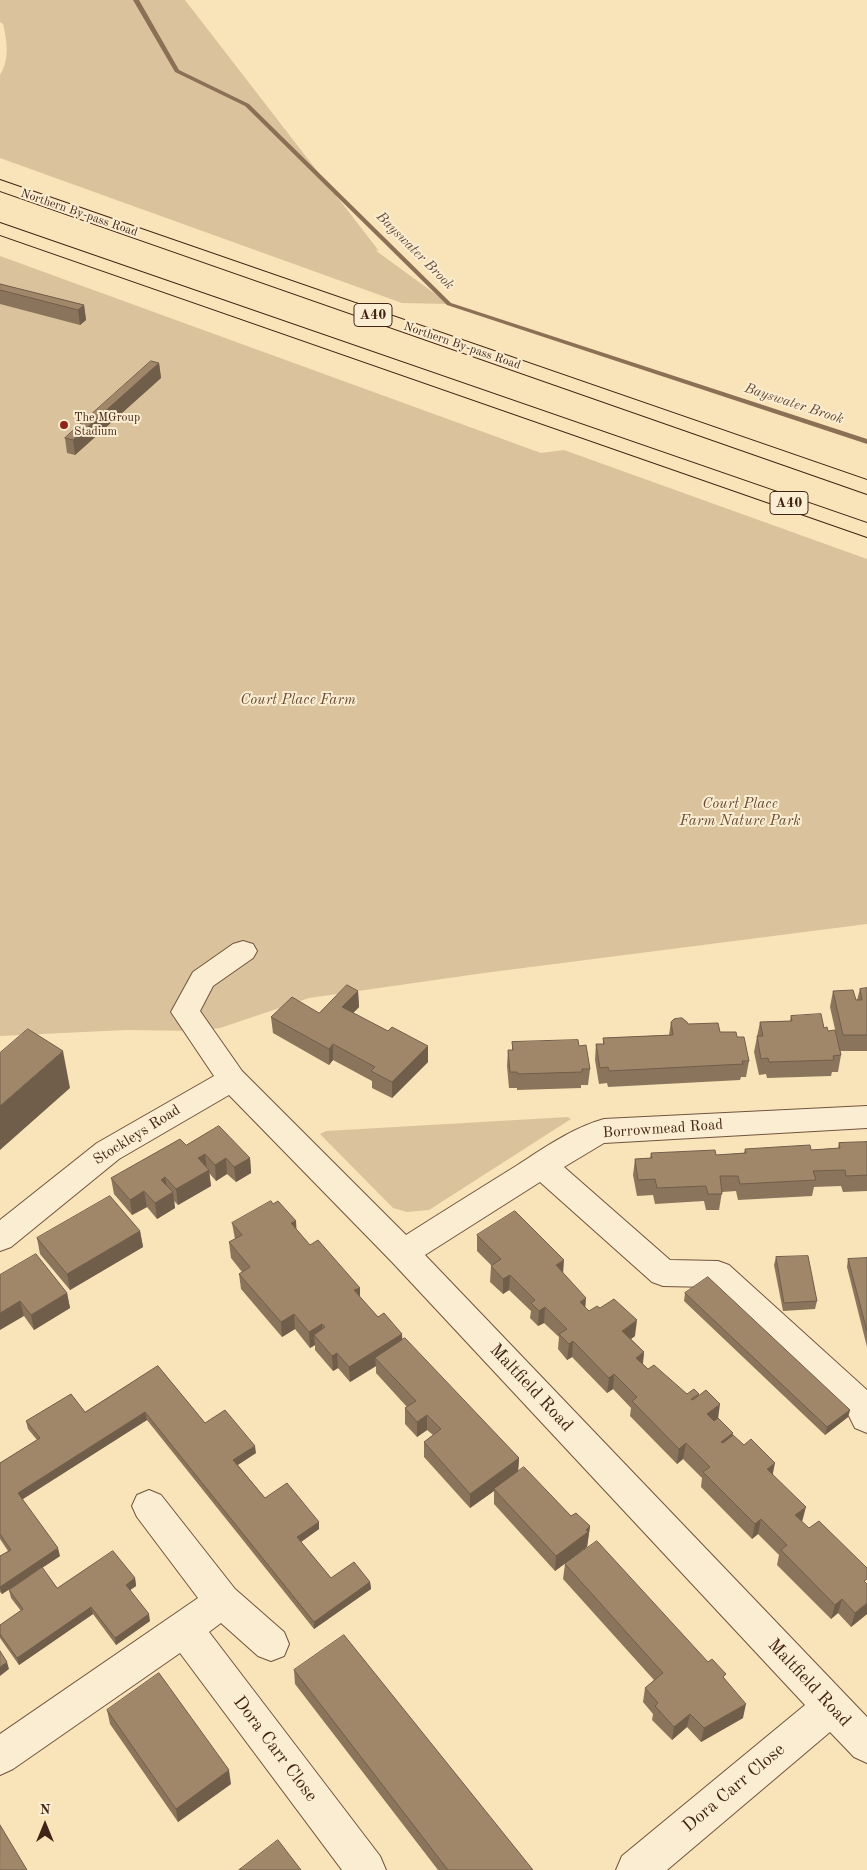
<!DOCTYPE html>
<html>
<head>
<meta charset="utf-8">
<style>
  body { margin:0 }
  #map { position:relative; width:867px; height:1870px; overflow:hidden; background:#f9e3b8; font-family:"Old Standard TT",serif }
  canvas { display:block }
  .north { position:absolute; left:20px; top:1800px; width:50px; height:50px; -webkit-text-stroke:4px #fbedd1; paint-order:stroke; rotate:0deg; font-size:14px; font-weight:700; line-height:20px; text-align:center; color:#422416 }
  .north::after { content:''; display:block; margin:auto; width:18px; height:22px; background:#422416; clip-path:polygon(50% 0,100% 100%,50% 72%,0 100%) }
</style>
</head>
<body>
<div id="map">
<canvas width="867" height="1870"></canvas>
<div class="north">N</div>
</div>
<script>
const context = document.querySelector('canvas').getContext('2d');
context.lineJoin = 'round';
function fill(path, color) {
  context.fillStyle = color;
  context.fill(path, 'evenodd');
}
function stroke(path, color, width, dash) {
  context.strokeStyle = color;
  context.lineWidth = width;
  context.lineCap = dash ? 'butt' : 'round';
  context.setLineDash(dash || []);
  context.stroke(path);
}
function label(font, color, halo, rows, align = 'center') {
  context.font = font + ' "Old Standard TT",serif';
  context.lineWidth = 4;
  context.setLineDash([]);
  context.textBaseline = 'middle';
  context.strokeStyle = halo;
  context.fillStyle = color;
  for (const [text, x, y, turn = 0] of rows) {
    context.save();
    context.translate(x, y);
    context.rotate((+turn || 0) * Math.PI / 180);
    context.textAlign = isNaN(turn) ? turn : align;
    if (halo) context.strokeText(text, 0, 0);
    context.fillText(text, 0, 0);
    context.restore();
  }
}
const green = new Path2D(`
  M0 0H185L379 251 375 250 449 304 402 303 0 158V75C10 59 7 42 3 24L0 22Z
  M0 256 541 453 564 450 867 559V924L484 973 309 998 220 1028 197 1031 126 1030 0 1036Z
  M568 1117 571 1119 429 1210 407 1212 393 1208 320 1134 326 1131Z`);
const stream = new Path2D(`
  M133 0H139L179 70 249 104 451 303 867 439V444L447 305 245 106 175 72Z`);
const minor = new Path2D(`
  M243 941 253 944 257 951 253 958 213 986 200 1011 242 1071 406 1235C442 1212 479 1189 516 1166 544 1148 572 1128 604 1119L867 1106V1128L604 1143 564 1167 670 1260 718 1261 729 1265 867 1390V1433L855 1428 849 1416 711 1287 663 1286 652 1282 540 1182 425 1255 867 1717V1763L854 1757 830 1732 667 1870H616L622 1856 805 1705 392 1262 229 1095 119 1159 11 1247 0 1251V1220L97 1143 214 1076 171 1012 193 972 233 944Z
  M149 1490 161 1495 235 1589 284 1632 289 1644 284 1656 271 1661 258 1656 221 1623 209 1632 380 1856 386 1870H342L180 1653 13 1769 0 1775V1734L198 1598 137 1517 132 1506 137 1495Z`);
const highway = new Path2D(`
  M0 180 867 480V494L0 191Z
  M0 223 867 523V537L0 235Z`);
const wall = new Path2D(`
  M0 284 84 305 86 320 80 325 0 304Z
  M159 363 161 378 75 455 67 453 65 438Z
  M867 988V1051H840L841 1055 838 1072H832L831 1076 767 1078 766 1074 759 1075 754 1052 760 1022 790 1021 791 1016 824 1028 837 1038 830 1007 833 991 857 1000 860 989Z
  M358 991 359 1007 353 1013 428 1062 392 1098 372 1088V1081L333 1060 329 1065 273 1033 271 1017 319 1013Z
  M671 1022 688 1024 737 1037 749 1061 746 1077H741L740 1080 608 1087 607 1083 599 1084 595 1060 596 1044H603V1038L669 1035Z
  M512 1042 579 1046 590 1069 588 1085H581V1088L517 1090V1088H509L507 1066 508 1050H512Z
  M867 1142V1191L843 1192 841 1186 814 1187 812 1196 738 1200 736 1191 722 1192 719 1210H706L704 1201 655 1204 653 1195 637 1196 633 1175 635 1159 650 1158 651 1153 716 1155 744 1153 745 1149 811 1150 838 1148 839 1143Z
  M186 1145 250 1158 251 1173 236 1182 227 1174 216 1181 209 1173 211 1186 178 1205 174 1201 175 1208 157 1219 147 1207 132 1215 114 1194 111 1178Z
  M232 1223 296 1229 310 1245 360 1297 378 1317 402 1334V1339L519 1458 518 1471 571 1516 590 1526 587 1547 555 1571 494 1504V1491L470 1508 424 1457V1442L433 1435 427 1430 417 1437 405 1424V1408L407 1407 376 1373V1366L350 1382 338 1368 333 1371 315 1350V1345L310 1348 295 1329 282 1337 241 1289 239 1274 242 1272 231 1258 229 1242 235 1239Z
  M140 1231 143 1247 70 1290 40 1254 37 1238Z
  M477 1235 563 1273 585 1308 589 1311 635 1336 631 1339 644 1352 643 1364 648 1369 687 1394H699L698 1396 718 1419 733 1433 732 1435 773 1474 802 1522 867 1614 851 1627 838 1613 831 1619 777 1565 779 1555 758 1534 752 1539 701 1487 702 1478 683 1459 677 1464 630 1416 631 1408 613 1389 607 1393 572 1357 567 1360 558 1349 559 1337 544 1323 538 1326 530 1318 531 1311 509 1290 503 1294 490 1282 491 1266H492L477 1251Z
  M776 1257 817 1301 815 1309 783 1311 774 1265Z
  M867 1258V1347L847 1267 848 1259Z
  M0 1275 67 1293 70 1308 34 1330 24 1316Z
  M685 1293 850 1410 848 1417 825 1435 684 1301Z
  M158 1366 205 1423 256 1453 238 1465 265 1498 319 1522V1529L301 1542 331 1578 370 1582 371 1589 314 1629 147 1420 22 1499 60 1556 42 1568 57 1588 135 1578 136 1586 130 1590 150 1621 116 1645 93 1614 19 1665 0 1638V1625L21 1611 11 1598 9 1590 22 1581 2 1594 0 1592V1556L8 1551 0 1539V1463L37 1440 28 1429 26 1421 85 1412Z
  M565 1564 708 1662 725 1679 743 1718 701 1742 687 1727 672 1740 652 1720 653 1714 643 1702 645 1688 654 1680 563 1579Z
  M294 1670 533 1870H438L295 1684Z
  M107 1710 231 1784 178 1822 110 1724Z`);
const shadedWall = new Path2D(`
  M84 305 86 320 80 325 78 310Z
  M159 363 161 378 75 455 73 440Z
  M358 991 359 1007 343 1023 342 1007Z
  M333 1044V1060L329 1065V1049Z
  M428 1046V1062L392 1098V1082Z
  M63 1051 70 1088 0 1150V1106Z
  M205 1154 207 1170 198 1158Z
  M226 1158 227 1174 216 1181 215 1165Z
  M250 1158 251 1173 236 1182 234 1167Z
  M209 1170 211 1186 178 1205 176 1189Z
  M165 1177 168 1193 161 1180Z
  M144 1191 147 1207 132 1215 130 1200Z
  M173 1192 175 1208 157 1219 155 1203Z
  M296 1221 297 1237 291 1223Z
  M140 1231 143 1247 70 1290 67 1274Z
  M564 1260 563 1275 556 1265Z
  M510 1275 509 1290 503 1294V1279Z
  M360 1288V1303L354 1290Z
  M67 1293 70 1308 34 1330 31 1315Z
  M586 1298 585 1313 580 1302Z
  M20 1301 24 1316 0 1330V1313Z
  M545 1307 544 1323 538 1326 539 1311Z
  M294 1314 295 1329 282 1337 281 1322Z
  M637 1320 635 1336 621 1346 622 1331Z
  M322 1324 323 1340 314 1335 315 1345 310 1348 309 1332Z
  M402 1334 403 1350 375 1358 376 1366 350 1382 349 1367Z
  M573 1341 572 1357 567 1360 569 1344Z
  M644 1352 642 1368 636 1358Z
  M337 1353 338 1368 333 1371 332 1356Z
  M614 1374 613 1389 607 1393 609 1378Z
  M720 1404 718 1419 704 1429 707 1414Z
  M850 1410 848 1417 825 1435 827 1427Z
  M145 1412 147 1420 20 1501 18 1493Z
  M427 1415V1430L417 1437V1422Z
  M733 1433 730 1448 721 1442Z
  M686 1443 683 1459 677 1464 679 1449Z
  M255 1446 256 1453 234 1467 233 1460Z
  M519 1458 518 1473 494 1489V1491L470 1508V1494Z
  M775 1463 772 1478 767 1469Z
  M806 1507 802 1522 795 1515Z
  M761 1519 758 1534 752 1539 755 1524Z
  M319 1522V1529L298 1544 297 1537Z
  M590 1526 587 1547 555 1571 556 1556Z
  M58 1548 60 1556 2 1594 0 1587Z
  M135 1578 136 1586 127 1592 126 1585Z
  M370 1582 371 1589 314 1629V1622Z
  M842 1599 838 1613 831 1619 835 1605Z
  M867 1603V1614L851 1627 855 1613Z
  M91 1607 93 1614 19 1665 17 1658Z
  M149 1614 150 1621 116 1645 115 1638Z
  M7 1662 9 1669 0 1676V1667Z
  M746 1704 743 1718 701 1742 704 1728Z
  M690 1714 687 1727 672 1740 674 1727Z
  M229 1770 231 1784 178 1822 176 1809Z`);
const building = new Path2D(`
  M0 284 84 305 78 310 0 290Z
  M151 361 159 363 73 440 65 438Z
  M347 985 358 991 342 1007 388 1031 392 1027 428 1046 392 1082 371 1071 375 1067 333 1044 329 1049 271 1017 292 997 319 1013Z
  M867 988V1035H843L833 991 853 990 856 1000H862L860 989Z
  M821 1014 824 1028 827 1027 828 1031 835 1030 841 1055 833 1056 834 1060 769 1062 768 1058 761 1059 757 1036H763L760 1022 792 1021 791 1016Z
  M682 1018 687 1022 688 1024 718 1023 720 1032H736L737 1037H744L749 1061H742L743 1064 609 1071 608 1067 600 1068 596 1044H604L603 1038 673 1035 671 1022 674 1019Z
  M28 1029 63 1051 0 1106V1053Z
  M578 1040 579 1046 586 1045 590 1069H582V1072L518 1074 517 1072H510L508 1050H513L512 1042Z
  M219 1126 250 1158 234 1167 226 1158 215 1165 205 1154 198 1158 209 1170 176 1189 165 1177 161 1180 173 1192 155 1203 144 1191 130 1200 111 1178 180 1139 186 1145Z
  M867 1142V1175L846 1176 845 1170 813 1171 816 1180 740 1184 738 1176H720L722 1194H708L706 1186 657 1188 655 1179 638 1180 635 1159 652 1158 651 1153 715 1150 716 1155 746 1153 745 1149 777 1147 810 1145 811 1150 840 1148 839 1143Z
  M110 1196 140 1231 67 1274 37 1238Z
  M271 1201 273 1204 278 1201 296 1221 291 1223 310 1245 318 1240 360 1288 354 1290 378 1317 384 1313 402 1334 349 1367 337 1353 332 1356 314 1335 325 1327 322 1324 309 1332 294 1314 281 1322 239 1274 250 1267 229 1242 242 1235 232 1223Z
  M515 1211 564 1260 556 1265 586 1298 580 1302 589 1311 597 1306 600 1308 614 1299 637 1320 622 1331 644 1352 636 1358 648 1369 654 1365 687 1394 694 1389 699 1394 691 1399 693 1400 706 1390 720 1404 707 1414 714 1421 718 1418 733 1433 721 1442 723 1443 733 1435 744 1445 751 1439 775 1463 767 1469 806 1507 795 1515 809 1528 819 1521 867 1568V1579L864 1581 867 1584V1603L855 1613 842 1599 835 1605 781 1550 787 1545 761 1519 755 1524 703 1472 710 1467 686 1443 679 1449 632 1401 637 1397 614 1374 609 1378 573 1341 569 1344 559 1334 567 1329 545 1307 539 1311 531 1303 535 1300 510 1275 503 1279 491 1266 501 1259 477 1235Z
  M36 1254 67 1293 31 1315 20 1301 0 1313V1275Z
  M808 1256 817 1301 784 1303 776 1257Z
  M867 1258V1331L848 1259Z
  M708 1277 850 1410 827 1427 685 1293Z
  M405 1338 519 1458 470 1494 424 1442 441 1429 427 1415 417 1422 405 1408 416 1401 375 1358Z
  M158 1366 205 1423 225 1410 255 1446 233 1460 265 1498 287 1483 319 1522 297 1537 331 1578 354 1562 370 1582 314 1622 145 1412 18 1493 58 1548 0 1587V1556L11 1550 0 1534V1463L40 1438 26 1421 71 1394 85 1412Z
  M524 1467 571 1516 576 1513 590 1526 586 1530 588 1532 556 1556 494 1489Z
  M597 1541 708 1662 712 1659 726 1674 723 1677 746 1704 704 1728 690 1714 674 1727 655 1706 658 1703 645 1688 663 1673 565 1564Z
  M113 1551 135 1578 126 1585 149 1614 115 1638 91 1607 17 1658 0 1634V1625L23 1609 9 1590 42 1567 57 1588Z
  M344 1635 533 1870H448L294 1670Z
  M0 1651 7 1662 0 1667Z
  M159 1673 229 1770 176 1809 107 1710Z
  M0 1825 27 1870H0Z
  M278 1840 301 1870H239Z`);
const markers = [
  [64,425,5,"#8f2418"]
];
const farStreetnames = [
  ["Northern By-pass Road",79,213,19],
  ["Northern By-pass Road",462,346,19]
];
const farPoinames = [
  ["The MGroup",74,418],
  ["Stadium",74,432]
];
const farWaternames = [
  ["Bayswater Brook",415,251,45],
  ["Bayswater Brook",794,404,18]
];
const shields = [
  [373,315,38],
  [789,503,38]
];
const shieldNames = [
  ["A40",373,315],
  ["A40",789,503]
];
const parkNames = [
  ["Court Place Farm",298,700],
  ["Court Place",740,804],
  ["Farm Nature Park",740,821]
];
const streetNames = [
  ["Borrowmead Road",663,1129,-4],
  ["Stockleys Road",137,1135,-32]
];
const nearStreetnames = [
  ["Maltfield Road",531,1388,47],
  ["Maltfield Road",809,1683,47],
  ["Dora Carr Close",275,1749,53],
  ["Dora Carr Close",734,1788,-40]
];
fill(green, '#dac39c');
fill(stream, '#8b7056');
stroke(minor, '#70543e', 2);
stroke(highway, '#422416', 2);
fill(minor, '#fbedd1');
fill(highway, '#f9e3b8');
fill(wall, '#8a745b');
fill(shadedWall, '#715e4a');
fill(building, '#a1876a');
stroke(building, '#715e4a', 1);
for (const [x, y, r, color] of markers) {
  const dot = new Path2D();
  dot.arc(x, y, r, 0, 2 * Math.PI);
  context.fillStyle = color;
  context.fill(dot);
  stroke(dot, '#fbedd1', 2);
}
label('12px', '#422416', '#fbedd1', farStreetnames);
label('12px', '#422416', '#fbedd1', farPoinames, 'left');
label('italic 14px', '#664a36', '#fbedd1', farWaternames);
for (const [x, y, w] of shields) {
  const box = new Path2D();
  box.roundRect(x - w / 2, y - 11.5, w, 23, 4);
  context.fillStyle = '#fbedd1';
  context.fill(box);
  stroke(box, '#422416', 1);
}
label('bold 14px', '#422416', null, shieldNames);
label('italic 15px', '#684c38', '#fbedd1', parkNames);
label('15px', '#422416', '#fbedd1', streetNames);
label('18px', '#422416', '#fbedd1', nearStreetnames);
</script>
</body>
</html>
